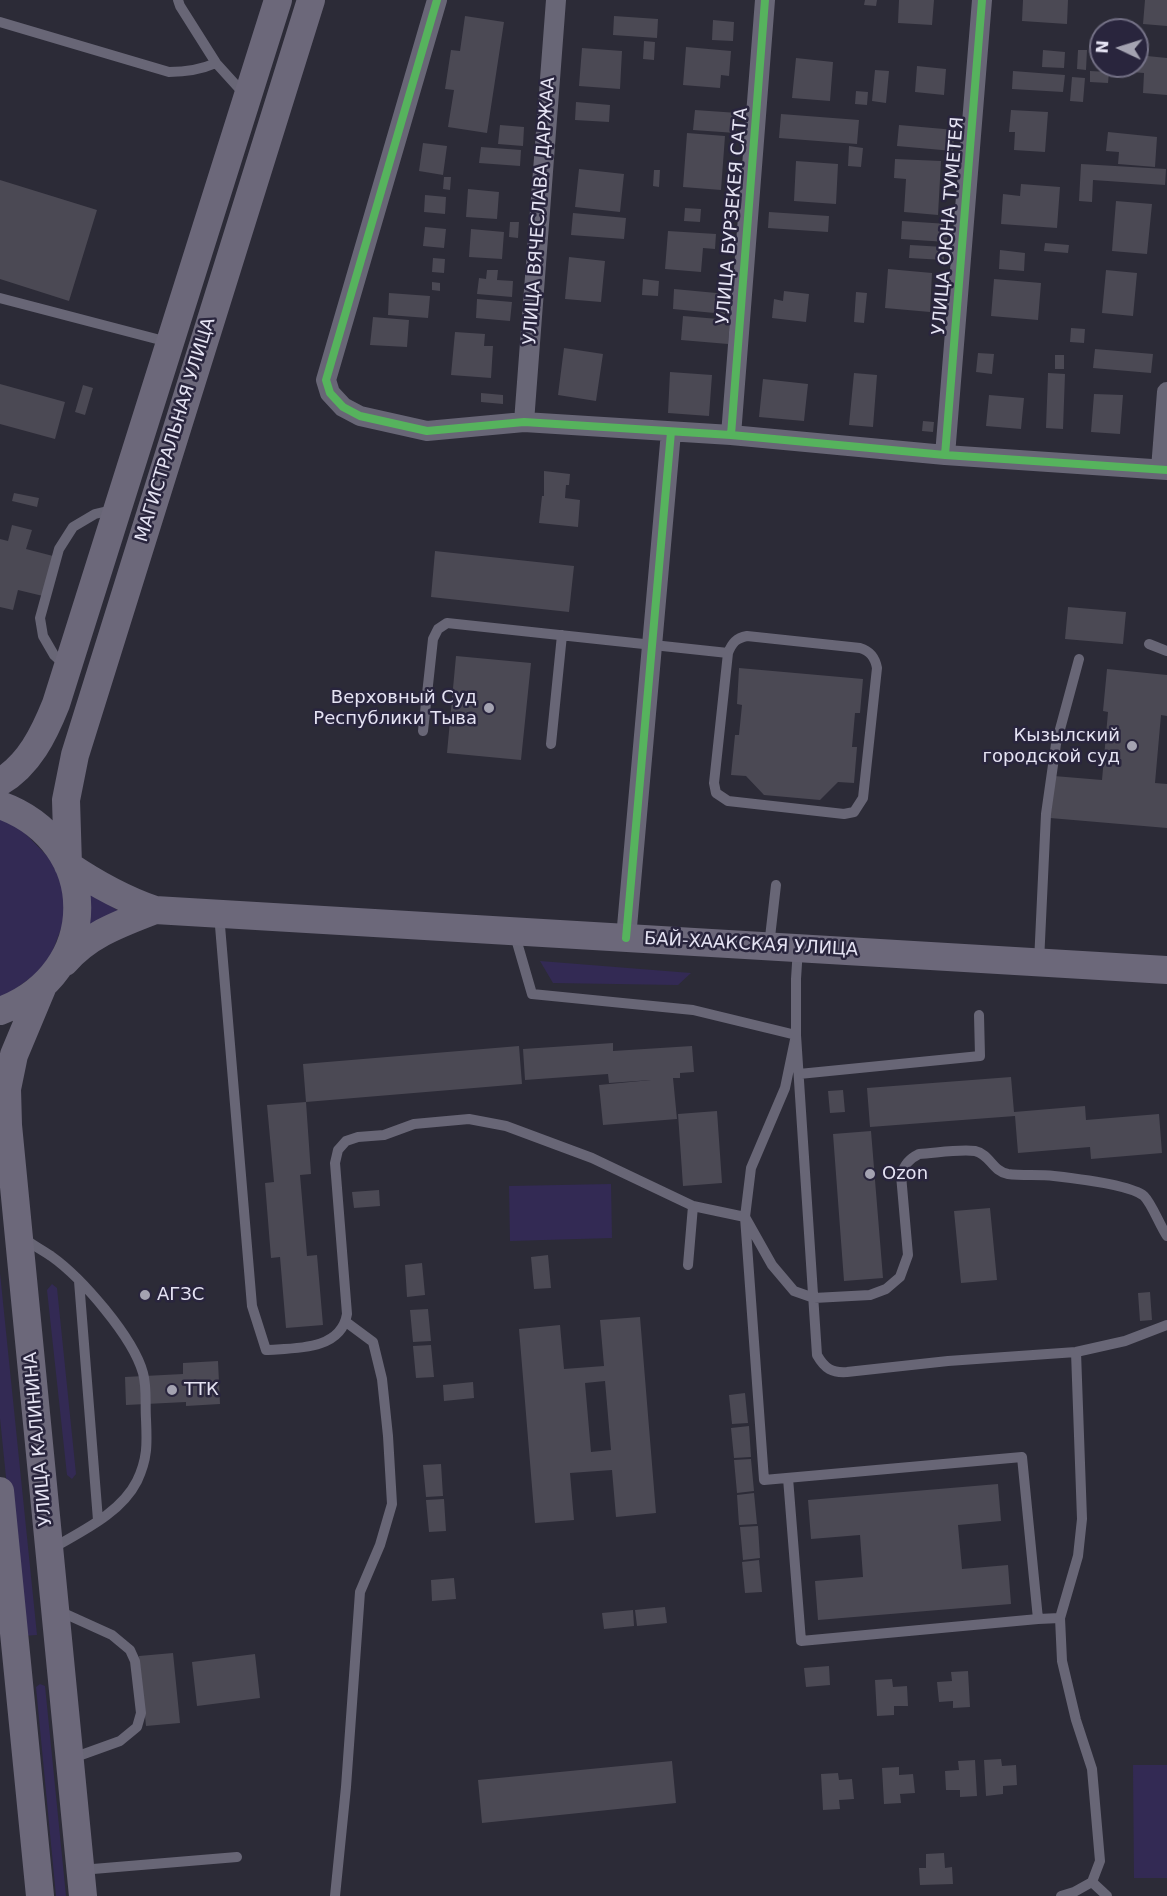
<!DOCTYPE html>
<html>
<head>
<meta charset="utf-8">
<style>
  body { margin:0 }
  #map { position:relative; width:1167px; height:1896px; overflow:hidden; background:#2c2b37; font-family:"DejaVu Sans",sans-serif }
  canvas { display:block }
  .north { position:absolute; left:1089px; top:18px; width:60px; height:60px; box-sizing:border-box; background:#29253d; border:2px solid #747186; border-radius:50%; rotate:274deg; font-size:16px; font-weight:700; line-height:24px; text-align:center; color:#e5e3f3 }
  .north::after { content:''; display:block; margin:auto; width:21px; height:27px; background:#a4a3b1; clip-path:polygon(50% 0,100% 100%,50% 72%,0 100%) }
</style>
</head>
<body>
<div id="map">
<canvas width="1167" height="1896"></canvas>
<div class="north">N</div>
</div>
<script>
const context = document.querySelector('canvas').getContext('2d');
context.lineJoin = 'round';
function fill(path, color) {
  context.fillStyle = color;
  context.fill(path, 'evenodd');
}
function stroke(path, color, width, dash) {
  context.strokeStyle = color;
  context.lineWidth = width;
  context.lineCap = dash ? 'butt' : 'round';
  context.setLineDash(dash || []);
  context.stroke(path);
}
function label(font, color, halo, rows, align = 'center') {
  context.font = font + ' "DejaVu Sans",sans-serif';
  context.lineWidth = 5;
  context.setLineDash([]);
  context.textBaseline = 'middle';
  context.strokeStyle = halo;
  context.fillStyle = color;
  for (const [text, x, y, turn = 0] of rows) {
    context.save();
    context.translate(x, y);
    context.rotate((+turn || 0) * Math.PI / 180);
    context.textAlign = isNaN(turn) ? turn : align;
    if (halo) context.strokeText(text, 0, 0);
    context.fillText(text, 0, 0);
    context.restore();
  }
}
const green = new Path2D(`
  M0 819 16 824 54 863 64 888 66 916 47 966 0 1000Z
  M87 891 122 913 86 932Z
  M540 961 691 973 678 985 553 983Z
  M611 1184 612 1238 510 1241 509 1186Z
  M0 1273 37 1635 22 1636 0 1418Z
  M52 1284 57 1288 76 1474 72 1479 67 1475 47 1290Z
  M40 1684 45 1686 66 1896H56L36 1687Z
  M1133 1765H1167V1878H1134Z`);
const building = new Path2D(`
  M865 0H877L876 6 864 5Z
  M899 0H934L932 25 898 23Z
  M1023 0H1068L1067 24 1022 21Z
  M1145 0H1167V26L1143 24Z
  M465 16 504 22 487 133 448 127 454 90 445 89 451 50 460 51Z
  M614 16 658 19 657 38 613 35Z
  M713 20 734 22 733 41 712 40Z
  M644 41 655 42 654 60 643 59Z
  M1097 41H1101V56H1096Z
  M686 47 731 51 729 76 721 75 720 88 683 85Z
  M582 48 622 51 620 89 579 86Z
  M1043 50 1065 52 1064 68 1042 67Z
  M1078 50H1087L1086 70 1077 69Z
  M1137 55 1167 58V95L1143 93 1144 73 1117 71V66H1137Z
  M796 58 833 62 830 101 792 98Z
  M917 66 946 69 944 95 915 92Z
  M875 70 889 71 886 103 872 101Z
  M1013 71 1065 75 1063 92 1012 89Z
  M1090 71 1109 72 1108 83 1090 82Z
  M1072 77 1085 78 1083 102 1070 101Z
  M856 91 868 92 867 105 855 104Z
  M576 102 610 105 609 122 575 120Z
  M695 110 738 113 736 133 693 130Z
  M1011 110 1048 112 1045 152 1014 150 1015 132H1009Z
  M781 114 859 120 857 144 779 138Z
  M500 125 524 127 523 146 498 144Z
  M899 125 955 130 953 151 897 146Z
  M1108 132 1157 137 1155 167 1118 164 1119 152 1106 151Z
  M687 133 725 136 721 190 683 187Z
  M423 143 447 146 443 175 419 171Z
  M849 146 863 148 861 167 848 166Z
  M481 147 521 150 520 166 479 163Z
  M895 159 941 161 938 215 904 212 906 179 894 178Z
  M796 161 838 164 836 204 794 201Z
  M1081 164 1166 169 1165 185 1093 180 1092 202 1079 201Z
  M579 169 624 174 620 212 575 207Z
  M654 170H660L659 187 653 186Z
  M444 177H451L450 190 443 189Z
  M0 180 97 210 69 301 0 279Z
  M1021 184 1060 187 1057 228 1001 224 1003 194 1020 196Z
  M468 189 499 192 497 219 466 217Z
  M425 195 446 197 445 214 424 212Z
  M1116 201 1152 204 1147 254 1112 251Z
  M685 208 701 209 700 222 684 221Z
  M769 212 829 216 828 232 768 228Z
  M573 213 626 218 624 239 571 235Z
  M902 221 948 224 947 242 901 239Z
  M510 222H519L518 238 509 237Z
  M425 227 446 229 444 248 423 246Z
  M471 229 504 232 502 259 469 257Z
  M668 231 716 234 715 249 703 248 701 272 665 269Z
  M1045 243 1069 245 1068 253 1044 251Z
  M910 245 944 247V260L909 258Z
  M1000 250 1025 253 1024 271 999 269Z
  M569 257 605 261 601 302 565 299Z
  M433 258 445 259 444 273 432 272Z
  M888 269 932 273 930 312 885 308Z
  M487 270H498L497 280 513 281 512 297 477 294 479 278 486 279Z
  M1106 270 1137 273 1133 316 1102 313Z
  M643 279 659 281 658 296 642 295Z
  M994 279 1041 283 1038 320 991 316Z
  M432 282 440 283V291L432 290Z
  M674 289 727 294 725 314 673 309Z
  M784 291 809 294 806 322 772 318 774 299 783 301Z
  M856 292 867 293 864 323 854 322Z
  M389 293 430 296 428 318 388 315Z
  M477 299 512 302 510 321 476 318Z
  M683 316 730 320 728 344 681 340Z
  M373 317 409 320 407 347 370 345Z
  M1071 328 1085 329 1084 343 1070 342Z
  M455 332 485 334 484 346H493L491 378 451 375Z
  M564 348 603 354 596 401 558 395Z
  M1095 349 1153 354 1151 373 1093 368Z
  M978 353 994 354 992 374 976 372Z
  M1055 355H1064V369H1055Z
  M670 372 712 375 709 416 668 413Z
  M854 373 877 375 873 427 849 425Z
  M1048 373 1065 374 1063 429 1046 428Z
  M763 379 808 384 804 421 759 417Z
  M0 384 65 402 55 439 0 424Z
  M83 385 93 388 85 415 75 412Z
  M481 393 503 395V404L481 402Z
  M1094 394 1123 395 1120 434 1091 432Z
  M989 395 1024 398 1021 429 986 426Z
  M923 421 934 422 933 432 922 431Z
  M544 471 570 474 569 485H566L565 498 580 500 578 527 539 523 542 496H544Z
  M14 493 39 498 37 507 12 501Z
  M12 525 32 530 26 549 53 556 43 596 18 590 13 610 0 607V539L8 541Z
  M435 551 574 566 569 612 431 597Z
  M1068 607 1126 612 1123 644 1065 639Z
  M456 656 531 663 521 760 447 753Z
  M739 668 863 679 860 713H855L852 747H857L854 783 838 782 820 800 764 795 746 776 731 775 735 735H739L742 705 737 704Z
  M1107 669 1167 675V716L1161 715 1155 783 1167 784V828L1050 818 1054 776 1102 780 1108 712 1103 711Z
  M613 1043V1051L692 1046 694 1072 680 1073V1078H673L677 1119 603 1125 599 1085 651 1080 609 1083 608 1074 525 1080 523 1049Z
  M519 1046 522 1084 306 1102 303 1064Z
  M1011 1077 1014 1112 1085 1106 1086 1120 1159 1114 1162 1153 1091 1159 1090 1147 1018 1153 1015 1116 870 1127 867 1088Z
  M843 1090 845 1112 830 1113 828 1091Z
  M306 1102 311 1174 300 1175 307 1256 317 1255 323 1325 286 1328 280 1257 271 1258 265 1183 274 1182 267 1105Z
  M717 1111 722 1183 683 1186 678 1114Z
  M871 1131 883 1278 844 1281 833 1134Z
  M379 1190 380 1206 354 1208 352 1192Z
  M990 1208 997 1280 961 1283 954 1211Z
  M548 1255 551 1288 534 1289 531 1257Z
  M422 1263 425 1295 407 1297 405 1265Z
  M1150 1292 1152 1320 1140 1321 1138 1293Z
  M428 1309 431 1341 413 1342 410 1310Z
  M640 1317 656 1513 616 1517 612 1470 570 1473 574 1520 535 1523 519 1329 560 1325 564 1369 604 1366 600 1320ZM605 1381 611 1450 591 1452 585 1383Z
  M431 1345 434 1377 416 1378 413 1346Z
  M218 1361 220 1404 186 1406V1402L126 1405 125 1377 183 1374V1363Z
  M473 1382 474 1398 444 1401 443 1385Z
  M745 1393 748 1423 732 1424 729 1395Z
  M749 1426 751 1457 734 1458 731 1428Z
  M751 1459 754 1491 737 1493 734 1460Z
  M441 1464 443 1496 426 1497 423 1465Z
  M998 1484 1001 1521 958 1525 962 1569 1008 1565 1011 1604 818 1620 815 1581 863 1577 860 1535 811 1539 808 1500Z
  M754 1493 757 1524 739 1525 737 1495Z
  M444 1499 446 1531 429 1532 426 1500Z
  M758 1526 760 1558 743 1560 740 1527Z
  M759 1560 762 1592 745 1593 742 1562Z
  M454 1578 456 1599 432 1601 431 1580Z
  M665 1607 667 1623 637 1626 635 1610Z
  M633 1610 634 1626 604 1629 602 1613Z
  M173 1653 180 1723 146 1726 139 1656Z
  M255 1654 260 1698 197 1706 192 1662Z
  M829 1666 830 1685 806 1687 804 1668Z
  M968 1671 970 1707 953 1708V1701L939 1702 937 1682 952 1681 951 1672Z
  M892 1679 893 1687 907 1686 908 1706H894V1715L877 1716 875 1680Z
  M1001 1759 1002 1766 1016 1765 1017 1785 1003 1786V1794L986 1796 984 1760Z
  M975 1760 977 1796 960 1797V1790H946L945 1771 959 1770 958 1761Z
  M672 1761 676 1803 482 1823 478 1780Z
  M899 1767V1775L913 1774 915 1793 900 1794 901 1803 884 1804 882 1768Z
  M838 1773 839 1780 852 1779 854 1799 839 1800 840 1809 823 1810 821 1774Z
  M944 1853 945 1868 952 1867 953 1884 920 1885 919 1868H926V1854Z`);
const lane = new Path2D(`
  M178 0 180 6 216 63 245 95
  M0 22 169 72C187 72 200 70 216 63
  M0 298 168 342
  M747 636 860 648C870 651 875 657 877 668L863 798 854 812 844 814 728 801 716 793 714 783 728 653C732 643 736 638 747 636Z
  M1149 644 1167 651
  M66 666 54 655 43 636 40 618 59 549 73 527 95 514 116 509
  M423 731 433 639 438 629 447 623 728 653
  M551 744 562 635
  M219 914 252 1306 266 1350C294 1348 341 1351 347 1314L335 1163 338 1150 346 1141 358 1137 384 1135 414 1124 469 1119 506 1126 592 1158 693 1206 745 1217 764 1480 1022 1457 1038 1619 801 1641 788 1478
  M514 932 532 994 693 1010 796 1035 785 1088 751 1168 745 1217 772 1265 794 1291 814 1298 870 1295 886 1289 900 1277 908 1255 901 1175C905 1164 909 1159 919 1154 936 1153 959 1149 975 1151 990 1154 992 1171 1008 1174 1023 1176 1039 1174 1054 1176 1072 1178 1131 1185 1144 1196 1152 1204 1159 1224 1167 1236
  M769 946 776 885
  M798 948 796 979V1035L817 1355C825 1369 832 1373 847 1372L948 1361 1076 1352 1125 1341 1167 1325
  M1039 962 1046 814 1056 744 1079 659
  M799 1074 980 1056 979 1015
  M24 1239C33 1245 42 1250 51 1256 82 1278 133 1337 143 1373 147 1387 145 1404 146 1419 147 1443 148 1458 137 1481 121 1513 82 1531 53 1548
  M688 1265 693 1206
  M79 1281 98 1520
  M59 1611 112 1635 130 1650 135 1661 141 1713 137 1727 120 1741 70 1759
  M1038 1619 1060 1618
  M81 1870 237 1857
  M1092 1882 1107 1896
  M335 1896 346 1787 360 1592 380 1545 392 1504 388 1436 382 1379 373 1342 346 1322
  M1061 1896 1074 1892 1092 1882 1100 1861 1092 1769 1076 1720 1062 1661 1060 1618 1078 1556 1082 1519 1076 1352`);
const street = new Path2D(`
  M437 0 326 380 330 393 343 407 360 416 427 431 524 422 731 435 945 455 1167 470
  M524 422 556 0
  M731 435 765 0
  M945 455 982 0
  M1161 469 1167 392
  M626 938 671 432`);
const secondary = new Path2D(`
  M311 0 75 755 66 800 68 865C96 884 123 899 155 910L1167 970
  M0 782C29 765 44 734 56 704L278 0
  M0 805C103 842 103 973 0 1011
  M65 962C89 934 122 923 155 910
  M42 988 14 1055 7 1089 8 1125 83 1896
  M0 1491 40 1896`);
const cycleway = new Path2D(`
  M437 0 326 380 330 393 343 407 360 416 427 431 524 422 731 435 945 455 1167 470
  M731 435 765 0
  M945 455 982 0
  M626 938 671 432`);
const markers = [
  [489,708,6,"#a4a3b1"],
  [1132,746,6,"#a4a3b1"],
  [870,1174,6,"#a4a3b1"],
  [145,1295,6,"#a4a3b1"],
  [172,1390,6,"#a4a3b1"]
];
const streetNames = [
  ["УЛИЦА ВЯЧЕСЛАВА ДАРЖАА",540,211,-86],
  ["УЛИЦА БУРЗЕКЕЯ САТА",733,216,-85],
  ["УЛИЦА ОЮНА ТУМЕТЕЯ",949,226,-85],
  ["МАГИСТРАЛЬНАЯ УЛИЦА",176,430,-73],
  ["БАЙ-ХААКСКАЯ УЛИЦА",751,945,3],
  ["УЛИЦА КАЛИНИНА",39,1439,-95]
];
const poiNames = [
  ["Верховный Суд",477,698,"right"],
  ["Республики Тыва",477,719,"right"],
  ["Кызылский",1120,736,"right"],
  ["городской суд",1120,757,"right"],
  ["Ozon",882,1174],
  ["АГЗС",157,1295],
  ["ТТК",184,1390]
];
fill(green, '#332a54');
fill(building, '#4b4954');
stroke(lane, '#686676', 10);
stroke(street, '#686676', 20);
stroke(secondary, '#6c687a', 28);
stroke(cycleway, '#56b35d', 8);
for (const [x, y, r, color] of markers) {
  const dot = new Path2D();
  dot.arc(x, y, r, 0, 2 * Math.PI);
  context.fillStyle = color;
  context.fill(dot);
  stroke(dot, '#29253d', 2);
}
label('18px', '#e5e3f3', '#29253d', streetNames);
label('18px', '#e5e3f3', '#29253d', poiNames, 'left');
</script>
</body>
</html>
